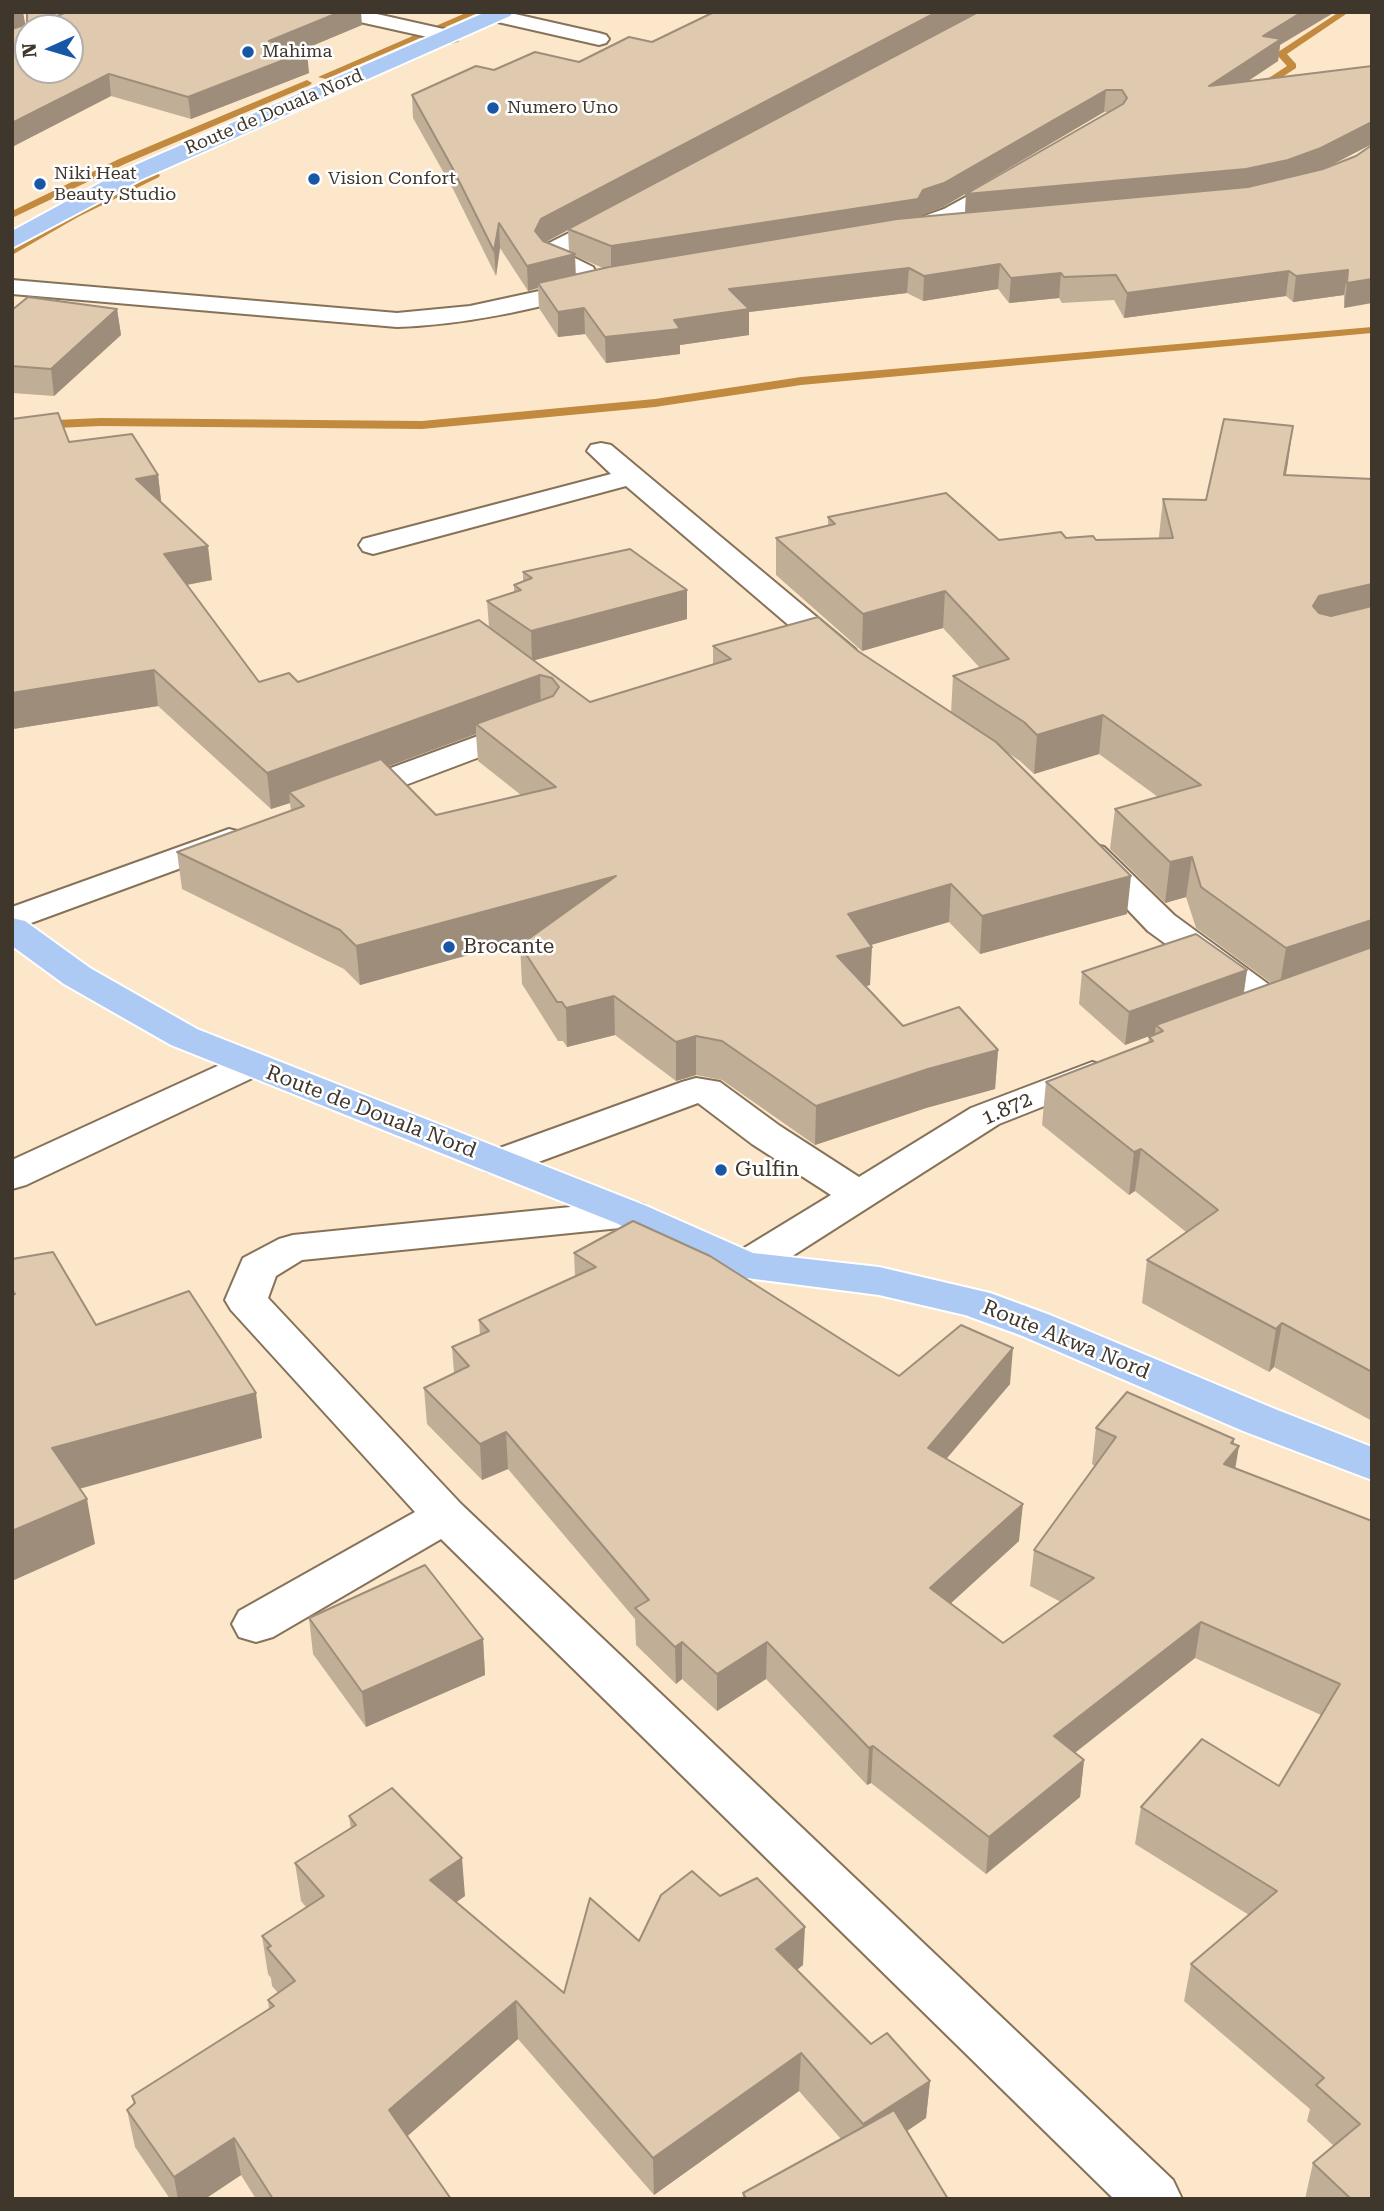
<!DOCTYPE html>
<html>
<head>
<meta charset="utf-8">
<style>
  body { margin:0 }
  #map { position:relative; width:1384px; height:2211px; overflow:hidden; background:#fde7cb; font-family:"Roboto Serif",serif }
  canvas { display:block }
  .frame { position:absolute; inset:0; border:14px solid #3f362c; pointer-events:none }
  .north { position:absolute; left:14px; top:14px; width:70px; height:70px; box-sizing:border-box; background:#fff; border:2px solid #b2afab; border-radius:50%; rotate:266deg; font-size:19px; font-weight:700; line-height:28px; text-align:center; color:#3f362c }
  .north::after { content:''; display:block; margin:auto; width:24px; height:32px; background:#1856a6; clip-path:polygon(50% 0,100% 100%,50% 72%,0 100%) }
</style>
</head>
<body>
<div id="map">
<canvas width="1384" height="2211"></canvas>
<div class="frame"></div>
<div class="north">N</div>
</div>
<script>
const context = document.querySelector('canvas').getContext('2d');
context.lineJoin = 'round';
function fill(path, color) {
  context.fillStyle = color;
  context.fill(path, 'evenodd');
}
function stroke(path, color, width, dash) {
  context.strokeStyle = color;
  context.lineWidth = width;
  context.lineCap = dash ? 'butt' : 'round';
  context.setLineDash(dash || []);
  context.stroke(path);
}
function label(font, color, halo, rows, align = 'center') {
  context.font = font + ' "Roboto Serif",serif';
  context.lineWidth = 5;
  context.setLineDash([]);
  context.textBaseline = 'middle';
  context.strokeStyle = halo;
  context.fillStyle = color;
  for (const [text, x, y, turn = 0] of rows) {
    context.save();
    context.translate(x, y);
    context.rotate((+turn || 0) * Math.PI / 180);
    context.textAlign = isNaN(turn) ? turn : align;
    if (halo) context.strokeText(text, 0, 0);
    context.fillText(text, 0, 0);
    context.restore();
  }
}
const stream = new Path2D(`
  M468 12H480L326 79 318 77Z
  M1339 12H1349L1287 54 1296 64V68L1258 93H1252V89L1287 66 1278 56V52Z
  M307 80 312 83 310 85 127 163 12 218V211L119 159Z
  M155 172 160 175 159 177 78 217 12 255V247L70 213Z
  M1372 327V333L801 385 655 407 422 429 100 426 12 430V422L100 418 422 421 655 399 801 377Z`);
const minor = new Path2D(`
  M330 12H368L457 32 460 36 457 40 450 42 333 16Z
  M489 12H506L599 33 606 35 609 39 606 43 599 45 489 20 486 16Z
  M1010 173 1018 175 1021 180 1018 185 960 219 904 238 896 236 892 231 896 226 944 209Z
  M615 210 623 212 627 217 623 222 565 253 593 267 596 272 593 277C575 282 557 268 542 260L538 255 543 246Z
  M12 280 397 313 470 306 590 280 599 282 602 287 599 292C532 309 466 325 397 327L12 294Z
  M601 443 611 445 855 649 859 656 855 663 844 665 833 663 626 486 373 554 363 551 359 545 363 539 611 474 587 451 591 445Z
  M527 718 538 721 543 728 538 735 363 801 351 804 339 801 334 794 339 787Z
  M229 829 241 832 246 839 241 846 12 930V907Z
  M1092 844 1104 847 1174 915 1286 997 1291 1005 1286 1013 1273 1016 1260 1013 1148 931 1075 854 1080 847Z
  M250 1054 263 1057 269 1065 263 1073 26 1185 12 1189V1160L237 1057Z
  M1092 1062 1105 1066 1111 1074 1105 1082 999 1124 761 1276 746 1280 731 1276 725 1266 731 1256 831 1195 752 1144 698 1103 514 1171 500 1174 486 1171 480 1162 486 1153 682 1082 696 1078 720 1082 780 1126 859 1177 971 1108Z
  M630 1201 644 1205 650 1214 644 1223 630 1227 302 1260 276 1276 268 1298 461 1504 1173 2180 1182 2199H1114L441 1539 273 1637 256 1642 239 1637 232 1624 239 1611 415 1512 231 1310 225 1300 243 1258 279 1239 293 1235Z`);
const major = new Path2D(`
  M486 12H513L510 16 140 180 12 248V231L124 170Z
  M12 918 25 921 90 968 197 1029 644 1205 753 1253 879 1267 990 1293 1050 1315 1275 1409 1372 1447V1480L1243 1431 1020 1335 965 1315 879 1295 731 1276 616 1223 171 1045 64 984 12 946Z`);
const wall = new Path2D(`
  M12 12H23L25 25 57 16 362 25 302 50 309 73 191 119 111 96 12 147Z
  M652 42 1280 45 1278 61 1248 81 1372 66V144L1325 168 1356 156 1372 145 1344 308V295L1293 302 1286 296 1124 318 1114 300 1062 303 1059 298 1009 303 998 289 923 301 907 293 749 312V335L680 345V354L606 363 585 334 558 337 539 308 538 288 528 291 500 248 496 276 454 191 413 118 412 95 494 70 579 62ZM1104 112H1109L966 194 965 213 920 217 922 215 943 207ZM568 229 569 252 545 242ZM575 256 603 268 575 274Z
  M117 309 121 335 54 396 12 393V310Z
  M12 419 158 475 161 502 212 580 187 585 259 682H298L489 627 487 601 514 592V585L523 581V572L687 590V619L533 660 590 702 713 665V646L858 651 951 713 953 676 980 668 943 628 862 651 776 575V538L828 526V517L999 540 1066 538 1096 540 1159 538V536L1163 499 1206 500 1288 462 1286 475 1372 479V1421L1274 1367 1269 1372 1142 1303 1147 1260 1186 1232 1135 1191 1129 1195 1042 1125 1046 1082 1148 1043 1149 1037 1155 1034 1125 1045 1079 1004 1082 972 1247 970 1244 993 1271 983 1196 928 1186 897 1165 903 1110 849 1115 809 1158 797 1099 754 1034 774 1020 761 1002 749 1127 914 980 954 949 922 871 945 870 985 866 986 903 1026 998 1050 995 1089 926 1108 815 1145 722 1080 696 1075 676 1081 615 1035 567 1047 563 1041H558L522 984 520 945 531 937 360 985 344 969 182 889 177 852 291 811 290 803 271 809 158 706 13 729 12 727ZM476 734 478 761 521 795 436 815 388 766Z
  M574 1253 899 1376 1010 1384 946 1459 1019 1541 951 1603 1003 1643 1061 1602 1030 1586 1034 1550 1095 1466 1092 1464 1096 1428 1234 1439V1444L1235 1468 1372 1521V2199H1305L1313 2163 1334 2146 1307 2121 1310 2109 1184 2001 1191 1964 1249 1915 1135 1844 1141 1807 1279 1786 1321 1715 1195 1658 1075 1753 1084 1760 1080 1797 986 1874 871 1783 867 1785 766 1679 717 1711 682 1679 676 1684 636 1645 635 1619 508 1469 482 1480 427 1424 424 1388 454 1373 452 1347 480 1335 479 1320 575 1276Z
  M309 1618 483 1639 485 1675 366 1727 313 1654Z
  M349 1816 465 1896 456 1902 564 1993 639 1941 720 1896 803 1965 797 1970 871 2044 930 2081 926 2118 907 2131 948 2199H743V2193L841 2139 799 2091 654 2195 518 2039 407 2136 451 2199H256L241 2175 205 2199H170L135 2147 127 2110 134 2104 132 2096 269 2009 268 2000 278 1993 272 1986 271 1978 268 1974 262 1936 306 1907 301 1901 295 1863 351 1829Z`);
const shadedWall = new Path2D(`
  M12 12H23L26 29 12 34Z
  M340 12H361L362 25 271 63 269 41Z
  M937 12H977L542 244 535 231 541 219Z
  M1302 12H1335L1280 45 1278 61 1206 109 1209 86 1263 36Z
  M307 51 309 73 191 119 188 97Z
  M109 74 111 96 12 147V123Z
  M1106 90 1104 112 943 207 922 215 917 223 611 271V246L923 190Z
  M1372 122V144L1318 172 1285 183 965 218 966 194Z
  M499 223 500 248 496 276 494 251Z
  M575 254 576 279 538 283V288L528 291 527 266Z
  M1000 264 998 289 923 301 924 276Z
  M909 268 907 293 749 312V335L680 345V354L606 363 605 337 729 289Z
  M1348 270 1344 295 1293 302 1296 276Z
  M1289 271 1286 296 1124 318 1127 293Z
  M1061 273 1059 298 1009 303 1011 278Z
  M1372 279V303L1344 308 1347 283Z
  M584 308 585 334 558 337V312Z
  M117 309 121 335 54 396 51 369Z
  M1293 426 1288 462 1279 510 1284 475Z
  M158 475 162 508 136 479Z
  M208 546 212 580 169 588 164 554Z
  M1372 584V619L1313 633V606L1319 596Z
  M687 590V619L532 661 531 631Z
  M945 591 943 628 862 651 863 614Z
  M154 670 158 706 13 729 12 722V693Z
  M540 675 541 711 476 724V734L297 800 289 792 290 803 271 809 267 773Z
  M1103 715 1099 754 1034 774 1037 735Z
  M1192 857 1186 897 1165 903 1170 862Z
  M616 876 617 914 360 985 356 946Z
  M1131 876 1127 914 980 954 982 916Z
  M951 884 949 922 847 952 848 914Z
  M1372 920V955L1279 989 1286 948Z
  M872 947 870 985 836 994 837 956Z
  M1247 970 1242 1003 1156 1025 1155 1034 1125 1045 1129 1012Z
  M614 996 615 1035 567 1047 566 1008Z
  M696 1036V1075L676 1081V1042Z
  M998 1050 995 1089 926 1108 815 1145 816 1106 928 1069Z
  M1141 1149 1135 1191 1129 1195 1134 1152Z
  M1282 1323 1274 1367 1269 1372 1276 1329Z
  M1013 1348 1010 1384 925 1484 928 1448Z
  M256 1393 262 1438 61 1494 52 1448Z
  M506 1432 508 1469 482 1480 480 1444Z
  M1234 1439 1232 1454 1239 1446 1233 1482 1224 1464 1231 1443Z
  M87 1499 95 1544 12 1581V1531Z
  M1023 1504 1019 1541 927 1625 930 1588Z
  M1201 1622 1195 1658 1049 1773 1054 1736Z
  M483 1639 485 1675 366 1727 362 1692Z
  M682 1642V1679L676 1684 675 1647Z
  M767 1642 766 1679 717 1711V1674Z
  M873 1746 871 1783 867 1785 869 1748Z
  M1084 1760 1080 1797 986 1874 989 1837Z
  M462 1858 465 1896 434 1918 430 1880Z
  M805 1927 803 1965 775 1987 776 1949Z
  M516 2001 518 2039 394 2148 389 2110Z
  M801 2053 799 2091 654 2195 653 2158Z
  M930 2081 926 2118 861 2162 863 2124Z
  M234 2138 241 2175 205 2199H178L174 2177Z`);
const building = new Path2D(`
  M27 12H41L57 16 67 12H340L269 41 307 51 188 97 109 74 12 123V29L27 24ZM28 28H70V70H28Z
  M714 12H937L541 219 535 231 543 241 575 254 527 266 499 223 494 251 452 167 412 95 476 66 494 70 535 52 579 62 629 37 652 42Z
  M978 12H1302L1263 36 1281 39 1209 86 1372 66V122L1321 148 1288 160 1246 169 966 194 1123 104 1127 98 1122 90H1106L944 183 923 190 918 199 611 246 568 229Z
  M1372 145V279L1347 283 1348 270 1296 276 1289 271 1127 293 1116 275 1064 277 1061 273 1011 278 1000 264 924 276 909 268 729 289 749 309 674 320 680 329 605 337 584 308 558 312 538 283 609 267 897 219 1248 187 1323 169 1356 156Z
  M28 297 117 309 51 369 12 366V310Z
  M58 413 69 442 132 434 158 475 136 479 208 546 164 554 259 682 289 673 298 682 479 620 590 702 731 659 713 646 818 617 858 651 996 742 1131 876 982 916 951 884 848 914 872 947 837 956 903 1026 959 1007 998 1050 928 1069 816 1106 722 1041 696 1036 676 1042 614 996 566 1008 562 1002H557L520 945 616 876 356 946 340 930 177 852 304 806 289 792 381 759 436 815 556 787 476 724 553 696 559 687 552 678 540 675 267 773 154 670 12 693V419Z
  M1224 419 1293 426 1284 475 1372 479V584L1319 596 1313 606 1319 613 1331 616 1372 606V920L1286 948 1201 887 1192 857 1170 862 1115 809 1201 785 1103 715 1037 735 1024 722 953 676 1009 659 945 591 863 614 776 538 835 524 828 517 946 493 999 540 1061 532 1066 538 1093 536 1096 540 1173 538 1163 499 1206 500Z
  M630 549 687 590 531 631 487 601 521 590 514 585 532 578 523 572Z
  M1196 934 1247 970 1129 1012 1082 972Z
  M1372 947V1372L1282 1323 1276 1329 1147 1260 1218 1210 1141 1149 1134 1152 1046 1082 1153 1041 1149 1037 1163 1031 1156 1025Z
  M633 1221 710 1256 899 1376 961 1325 1013 1348 928 1448 1023 1504 930 1588 1003 1643 1094 1578 1034 1550 1116 1437 1096 1428 1127 1392 1234 1439 1231 1443 1239 1446 1224 1464 1372 1521V2199H1351L1313 2163 1360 2124 1316 2085 1324 2078 1191 1964 1277 1891 1141 1807 1202 1739 1279 1786 1340 1684 1201 1622 1054 1736 1084 1760 989 1837 873 1746 869 1748 767 1642 717 1674 682 1642 675 1647 635 1608 649 1600 506 1432 480 1444 424 1388 469 1366 452 1347 489 1331 479 1320 596 1267 574 1253Z
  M53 1252 96 1325 189 1291 256 1393 52 1448 87 1499 12 1531V1295L15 1294 12 1290V1259Z
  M425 1565 483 1639 362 1692 309 1618Z
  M392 1788 462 1858 430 1880 564 1993 590 1898 639 1941 661 1895 692 1871 720 1896 757 1878 805 1927 776 1949 871 2044 887 2033 930 2081 863 2124 801 2053 653 2158 516 2001 389 2110 451 2199H273L234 2138 174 2177 127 2110 135 2103 132 2096 274 2006 268 2000 295 1981 267 1948 271 1946 262 1936 324 1896 295 1863 356 1825 349 1816Z
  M894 2110 948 2199H746L743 2193Z`);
const markers = [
  [248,52,7,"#1856a6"],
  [493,108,7,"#1856a6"],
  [314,179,7,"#1856a6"],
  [40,184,7,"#1856a6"],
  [449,947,7,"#1856a6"],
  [721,1170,7,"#1856a6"]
];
const farPoinames = [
  ["Mahima",262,52],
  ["Numero Uno",507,108],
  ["Niki Heat",54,174],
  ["Beauty Studio",54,195],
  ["Vision Confort",328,179]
];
const farStreetnames = [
  ["Route de Douala Nord",274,112,-23]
];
const poiNames = [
  ["Brocante",463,947],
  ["Gulfin",735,1170]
];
const streetNames = [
  ["1.872",1007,1109,-24],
  ["Route de Douala Nord",371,1112,21],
  ["Route Akwa Nord",1066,1340,22]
];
fill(stream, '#c18a3e');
stroke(minor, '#867259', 4);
stroke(major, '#fff', 4);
fill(minor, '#fff');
fill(major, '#adcaf4');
fill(wall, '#c1ae96');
fill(shadedWall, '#9d8d7a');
fill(building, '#e0caaf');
stroke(building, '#9d8d7a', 2);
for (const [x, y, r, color] of markers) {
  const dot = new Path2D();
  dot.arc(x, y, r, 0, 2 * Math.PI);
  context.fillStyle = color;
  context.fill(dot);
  stroke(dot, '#fff', 2.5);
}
label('18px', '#3f362c', '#fff', farPoinames, 'left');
label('18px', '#3f362c', '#fff', farStreetnames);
label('21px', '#3f362c', '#fff', poiNames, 'left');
label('21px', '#3f362c', '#fff', streetNames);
</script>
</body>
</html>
